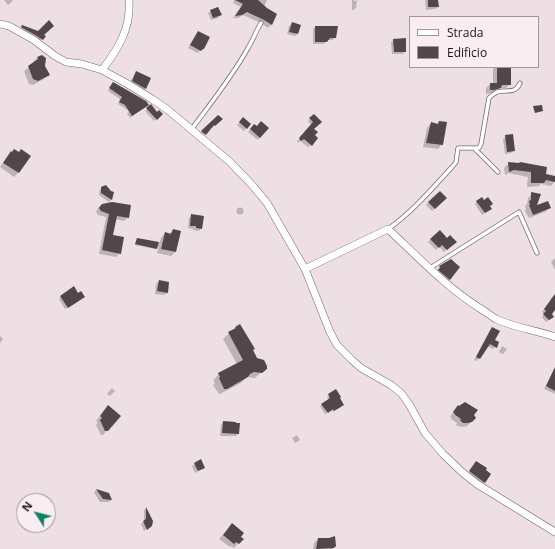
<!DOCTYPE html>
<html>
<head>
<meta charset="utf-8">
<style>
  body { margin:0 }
  #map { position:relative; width:555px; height:549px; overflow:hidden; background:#eddfe4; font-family:"Open Sans",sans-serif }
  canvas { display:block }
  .legend { position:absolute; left:409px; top:16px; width:130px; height:52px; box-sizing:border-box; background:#faedf2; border:1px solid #a0979a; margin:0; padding:5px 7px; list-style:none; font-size:12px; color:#1a1517 }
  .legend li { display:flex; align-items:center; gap:8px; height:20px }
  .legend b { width:20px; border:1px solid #a0979a }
  .north { position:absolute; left:16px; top:493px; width:40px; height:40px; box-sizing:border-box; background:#faedf2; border:1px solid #a0979a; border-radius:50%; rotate:306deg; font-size:11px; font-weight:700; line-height:16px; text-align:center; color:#1a1517 }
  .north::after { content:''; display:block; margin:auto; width:14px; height:18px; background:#0f8260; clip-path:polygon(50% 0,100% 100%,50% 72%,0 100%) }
</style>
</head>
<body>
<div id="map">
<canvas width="555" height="549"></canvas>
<ul class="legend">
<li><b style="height:5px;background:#fff"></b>Strada</li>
<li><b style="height:11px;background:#51464a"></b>Edificio</li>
</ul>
<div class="north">N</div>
</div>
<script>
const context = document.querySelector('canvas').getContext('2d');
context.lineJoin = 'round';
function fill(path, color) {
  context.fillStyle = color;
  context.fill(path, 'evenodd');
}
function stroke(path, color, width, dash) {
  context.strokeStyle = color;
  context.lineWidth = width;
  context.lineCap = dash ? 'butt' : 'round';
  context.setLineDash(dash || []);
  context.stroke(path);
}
const shadow = new Path2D(`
  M4 0H12L13 1 8 5Z
  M234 0H267L264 7 276 14 271 25 268 28 261 23 243 15 238 18H233L241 7 233 3Z
  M352 0H354V1L361 0 357 1 356 8 353 10H352Z
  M425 0H437L438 7 435 9 426 10Z
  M211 11 220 15 218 18 211 20 208 13Z
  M292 24 297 34 295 36 287 34 289 26Z
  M22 26 43 35 44 37 39 42 20 29Z
  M315 27 335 37 333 40H327L324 44H313V29Z
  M196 35 203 48 198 53 188 48Z
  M394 40 405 51 403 54H392L391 42Z
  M37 58 43 66 48 75 44 79 33 85 29 84 24 71 34 64 33 62Z
  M495 67H510V84L506 88H499L496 92 486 94V88L490 84H493V69Z
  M137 72 149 79 145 89 142 91 130 83 134 75Z
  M111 85 148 105 130 118 127 114 129 111 118 104 120 99 108 91Z
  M151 106 157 113 162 114 154 121 145 111Z
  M314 115 313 129 314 136 317 138 308 147 300 141 298 143 297 141 311 125 308 121Z
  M218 116 221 119 212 128 211 127 202 137 199 134Z
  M243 118 250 124 244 131 237 125Z
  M439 122 442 144 438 149 423 147 427 128 431 123 437 124Z
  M254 125 260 137 258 140 248 132Z
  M506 136 514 150 511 153 505 154 503 139Z
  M14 150 18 153 30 156 18 173 14 177 0 167 7 157Z
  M509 163 545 175 555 177V181L551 186 541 184 539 186 527 187 528 177 509 173 505 175 504 168Z
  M102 188 113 193 111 200 109 202 99 195V191Z
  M439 192 445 198 432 211 426 205Z
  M532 194 535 206 550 207 545 212 529 218 525 211 526 209 525 206 527 204 528 198Z
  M477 201 489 206 488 211 482 215 475 204Z
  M102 204 128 217 124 221 115 219 112 236 120 253 116 257 99 254 106 217 98 215 96 212 98 208Z
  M236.5 211a3.5 3.5 0 1 1 7 0a3.5 3.5 0 1 1-7 0Z
  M192 215 201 228 199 231 193 230V229L188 228 189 218Z
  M173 230 175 252 171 256 157 253 159 246 155 249 135 245 137 239 159 244 161 238 165 233 169 234Z
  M440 231 447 239 455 242 444 252 439 246 436 250 428 242Z
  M554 259H555V270L551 262Z
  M440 267 450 279 447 282 438 271 437 270Z
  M159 281 167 293 164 295 155 294 156 284Z
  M78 294 81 299 65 309 59 299 61 297Z
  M555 295V309L551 314 550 319 546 322 542 317 544 314 542 312 551 300 550 299Z
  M240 325 256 359 266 368 255 378 247 377 241 383 220 394H219L213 385 215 383 213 380 219 374 237 364 223 339 235 328Z
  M492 328 496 347 493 349 487 346 477 361 474 360 490 330Z
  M0 336 3 339 0 343Z
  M502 346 507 349 503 354 499 352Z
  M552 374 555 375V394L544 389 550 377Z
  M112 388 115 391 110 396 107 394Z
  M335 391 341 407 332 412 331 410 325 414 320 406 329 400 327 397Z
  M104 411 107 430 103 435H101L96 425 98 423 96 421Z
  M454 411 472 416 475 418 467 426 463 427 458 426 456 425 457 423 451 419 452 418 450 417Z
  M223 422 238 434 236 436H220L221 425Z
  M297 435 300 440 295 443 292 438Z
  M200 461 204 467 195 473 192 466Z
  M474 465 484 482 482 485 468 474Z
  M96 490 108 494 111 500 109 502H100L94 492Z
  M146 508 148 528 144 531 141 524 144 521V510Z
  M228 529 242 539 234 548 231 546 230 547 219 539Z
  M318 539 335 546 332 549H313L314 543Z`);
const building = new Path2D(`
  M235 0H258L267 8 277 14 272 25 264 20 247 12 242 15 235 16 243 4Z
  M428 0H438L439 7H428Z
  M218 7 222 15 213 18 210 10Z
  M49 20 54 26 44 35 46 36 43 40 37 36 21 27 22 25 38 31Z
  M292 22 301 25 298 34 289 32Z
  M315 26H338L336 38H330L327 42H315Z
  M198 31 210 37 204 49H203L201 51 190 45Z
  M406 38V52H394L393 39Z
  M42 55 46 58 45 66 50 75 38 81 33 79 28 66 38 59 37 57Z
  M497 67H511V85H502L501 88 494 90H490V83H497Z
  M136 71 151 78 146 89 132 81Z
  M113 82 146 101 149 105 132 116 125 105 119 102 122 97 109 88Z
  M151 104 157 112 159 110 163 114 157 120 146 108Z
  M542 105 543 111 535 113 533 106Z
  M314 114 322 122 314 129 318 132 315 135 318 138 312 146 304 139 301 141 299 138 313 122 309 118Z
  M218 115 223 119 215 126 214 125 206 135 201 131Z
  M243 117 251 124 247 129 239 122Z
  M261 121 269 128 260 138 250 129 254 124 257 126Z
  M439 121 447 122 443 145 426 143 431 122 438 124Z
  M513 134 515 151 507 152 505 135Z
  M14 149 19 152 21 149 31 156 19 173 3 163 11 151 12 152Z
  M508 162 519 163 520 162 547 167 546 174 555 176V182L546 180 544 183H531V172L514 170 509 172Z
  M106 185 111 191 114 192 112 200 101 193V187Z
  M440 191 447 198 435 209 428 202Z
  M531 192 541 194 537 205 548 201 551 208 533 215 529 205H530L529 201 531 200Z
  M482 197 484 200 488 197 493 204 490 206 492 209 485 213 476 201Z
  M112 202 131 205 129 218 117 216 113 235 124 237 121 254 102 250 109 214 101 211 99 208 102 204Z
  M191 214 204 216 202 229 196 228V226H190Z
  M173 229 181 231 176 252 161 249 165 232 171 234Z
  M440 230 447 238 450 235 457 242 447 250 442 245 439 248 430 239Z
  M137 238 159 242 157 249 135 244Z
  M451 259 460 267 450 280 438 270 440 268 439 266Z
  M159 280 169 282 168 293 157 291Z
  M74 286 78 293 81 291 85 297 68 308 60 296Z
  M555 294V310L552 314 554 317 549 320 543 314 546 311 544 309Z
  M240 324 255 349 253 350 257 358 264 360 267 366V369L262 373 254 372 250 374 248 377 227 389H224L219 378 220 377 218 373 243 360 228 332 236 328 235 327Z
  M492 327 500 331 495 340 499 342 497 348 490 344 480 359 476 357Z
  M555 367V391L546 386Z
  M336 389 341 397 340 398 344 405 334 411 333 409 328 413 321 404 330 398 328 394Z
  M465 402 478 410 474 415 476 418 472 422 468 423H463L460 420 461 419 454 414H455L453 412 458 405 459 406Z
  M108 405 121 416 108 431H105L100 420 102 418 100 416Z
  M223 421 236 422V423H240L239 434 222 433Z
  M201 459 205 468 198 471 194 463Z
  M476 461 487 468 486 470 491 474 485 483 469 471Z
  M96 489 109 493 112 500 103 499Z
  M146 507 153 521 152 526 147 530 143 521 146 519Z
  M232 523 244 533 241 537 244 539 239 544 236 542 234 544 223 535Z
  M335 536 336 546 334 548 316 549 318 538H329Z`);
const service = new Path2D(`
  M191 130C211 103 232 77 248 48 253 40 256 31 261 23
  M474 148 498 172
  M388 229C412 212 432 189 452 167L456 162 458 148H479L481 144 489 98C491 96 495 93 497 92 506 89 515 95 520 83
  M430 268 519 212 537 253`);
const minor = new Path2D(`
  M0 24 9 26 34 40 55 56 66 62 82 64 102 70 126 83 152 99 168 110 230 162 253 186 267 203 305 269 330 332 337 345 352 360 361 368 391 385 401 393 409 404 425 433 443 454 463 473 477 484 555 532
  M102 70C119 48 131 28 129 0
  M305 269 388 229C418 257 446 287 481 309 486 312 491 316 496 319 515 328 536 330 555 337`);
fill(shadow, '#0003');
fill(building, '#51464a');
stroke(service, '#74686d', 5);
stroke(minor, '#74686d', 8);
stroke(service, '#fff', 3.5);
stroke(minor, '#fff', 7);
</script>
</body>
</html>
